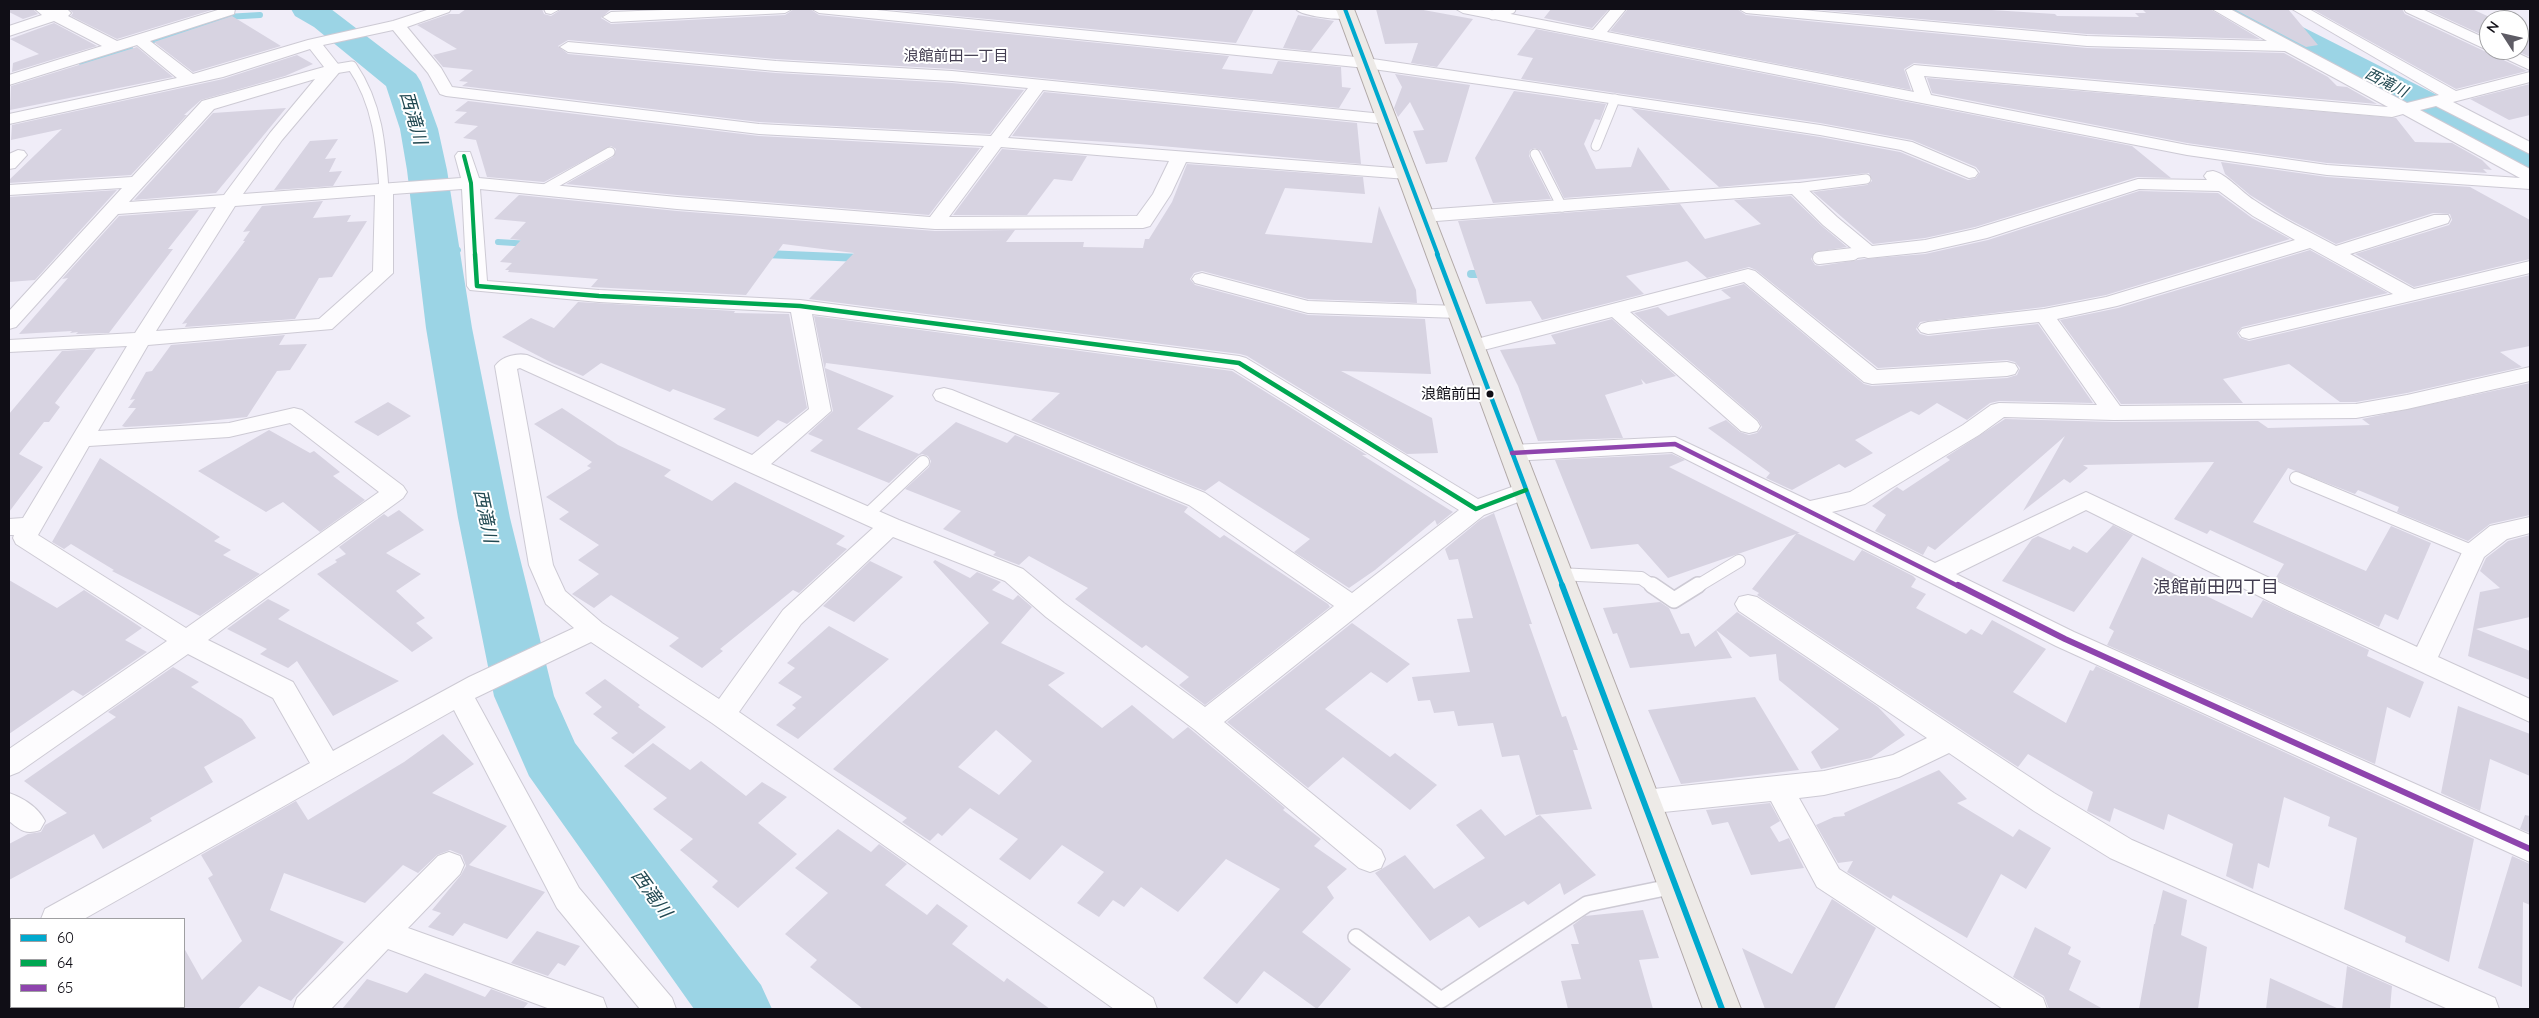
<!DOCTYPE html>
<html>
<head>
<meta charset="utf-8">
<style>
  body { margin:0 }
  #map { position:relative; width:2539px; height:1018px; overflow:hidden; background:#f0edf8; font-family:Quicksand,sans-serif }
  canvas { display:block }
  .frame { position:absolute; inset:0; border:10px solid #100e16; pointer-events:none }
  .legend { position:absolute; left:10px; top:918px; width:175px; height:90px; box-sizing:border-box; background:#fff; border:1px solid #9f9fa2; margin:0; padding:6px 9px; list-style:none; font-size:15px; color:#100e16 }
  .legend li { display:flex; align-items:center; gap:10px; height:25px }
  .legend b { width:25px; border:1px solid #9f9fa2 }
  .north { position:absolute; left:2479px; top:10px; width:50px; height:50px; box-sizing:border-box; background:#fff; border:1px solid #9f9fa2; border-radius:50%; rotate:305deg; font-size:14px; font-weight:700; line-height:20px; text-align:center; color:#100e16 }
  .north::after { content:''; display:block; margin:auto; width:18px; height:22px; background:#5e5c65; clip-path:polygon(50% 0,100% 100%,50% 72%,0 100%) }
</style>
</head>
<body>
<div id="map">
<canvas width="2539" height="1018"></canvas>
<div class="frame"></div>
<ul class="legend">
<li><b style="height:6px;background:#00a9ce"></b>60</li>
<li><b style="height:6px;background:#00a651"></b>64</li>
<li><b style="height:6px;background:#8e44ad"></b>65</li>
</ul>
<div class="north">N</div>
</div>
<script>
const context = document.querySelector('canvas').getContext('2d');
context.lineJoin = 'round';
function stroke(path, color, width, dash) {
  context.strokeStyle = color;
  context.lineWidth = width;
  context.lineCap = dash ? 'butt' : 'round';
  context.setLineDash(dash || []);
  context.stroke(path);
}
function fill(path, color) {
  context.fillStyle = color;
  context.fill(path, 'evenodd');
}
function label(font, color, halo, rows, align = 'center') {
  context.font = font + ' Quicksand,"Noto Sans JP",sans-serif';
  context.lineWidth = 4;
  context.setLineDash([]);
  context.textBaseline = 'middle';
  context.strokeStyle = halo;
  context.fillStyle = color;
  for (const [text, x, y, turn = 0] of rows) {
    context.save();
    context.translate(x, y);
    context.rotate((+turn || 0) * Math.PI / 180);
    context.textAlign = isNaN(turn) ? turn : align;
    if (halo) context.strokeText(text, 0, 0);
    context.fillText(text, 0, 0);
    context.restore();
  }
}
const streamFar1 = new Path2D(`
  M151 41 226 17 260 15
  M81 62 130 48
  M498 242 530 244
  M765 254 790 255
  M439 255 458 250`);
const stream = new Path2D(`
  M765 254 861 258
  M439 255 443 254
  M1471 274H1487`);
const river = new Path2D(`
  M291 9H331L416 74 421 82 438 129 447 170 472 328 510 518 554 696 575 743 761 985 772 1009H694L529 776 494 696 458 518 426 328 407 170 400 129 386 86 314 27 295 16Z
  M2225 9H2267L2530 142V169L2516 165 2230 16Z`);
const building = new Path2D(`
  M9 9H33L38 14 23 19 9 12Z
  M69 9H215L117 39 71 16 73 13Z
  M466 9H542L544 14 551 16 562 9H648L610 10 601 18 611 24 785 15 794 9H810L819 15 1229 56 1222 69 1272 74 1278 61 1341 67 1342 87 1351 88 1339 108 952 69 776 59 568 40 558 46 568 54 776 73 952 83 1024 90 990 134 759 122 462 86 468 82 459 81 473 70 443 67 433 55 457 49 417 25 449 14H459Z
  M883 9H1254L1236 43Z
  M1376 9H1418L1473 19 1437 67 1411 63 1418 43 1385 44Z
  M1551 9H1609L1592 28 1544 18Z
  M1628 9H1737L1746 15 2087 48 2284 53 2328 77 2337 86 2347 87 2377 104 1914 63 1904 69 1911 90 1610 31Z
  M1809 9H1976L2055 14 2057 16 2139 17 2135 13H2146L2142 9H2210L2260 39 2087 34Z
  M2234 9H2288L2318 45 2306 47Z
  M2312 9H2402L2405 14 2527 71 2456 89Z
  M2426 9H2472L2496 20H2489V38Z
  M1298 15 1334 21 1311 51 1283 48Z
  M232 16 281 46 193 72 154 42Z
  M54 23 97 46 12 72 13 63 39 54 10 39Z
  M1536 29 2132 146 2171 178 2137 177 1975 227 1925 238 1873 244 1813 192 1867 185 1872 181 1869 173 1719 187 1631 108 1820 137 1900 152 1968 180 1976 178 1980 172 1976 167 1912 140 1820 123 1521 79 1533 58 1517 55Z
  M2519 31 2530 36V57L2515 50H2519Z
  M137 47 173 77 10 110 11 86Z
  M297 55 313 64 285 76 201 100 184 115H187L131 175 9 183V180L62 129 11 140 12 125 223 79Z
  M1395 74 1470 85 1447 162 1426 164 1413 131 1424 130 1410 102 1398 117 1394 108 1402 87Z
  M1927 78 2396 118 2415 142 2452 143 2482 160 2492 170 2483 169 2487 173 2327 163 2187 143 1932 93Z
  M2530 84V115L2509 120 2470 99Z
  M1514 91 1606 104 1600 120 1595 119 1584 144 1596 169 1631 167 1638 147 1670 190 1564 198 1541 151 1535 148 1530 150 1529 156 1551 199 1493 203 1475 158Z
  M1044 92 1357 123 1361 164 1139 144 1012 136Z
  M468 101 759 136 980 148 929 215 677 195 566 184 613 157 616 149 611 146 544 182 487 177 476 140 463 138 478 126 454 123 467 112 455 111Z
  M286 108 216 193 134 200 213 113Z
  M338 139 325 159 336 158 329 172 342 171 333 186 274 190 310 141Z
  M1002 149 1087 156 1072 181 1054 179 1027 215H953Z
  M2221 162 2327 177 2470 187 2530 220V259L2414 287 2355 254 2449 225 2452 220 2450 214 2433 213 2336 244 2285 217 2250 195 2225 174Z
  M1187 164 1363 177 1365 194 1285 188 1265 234 1372 243 1379 206 1416 290 1417 303 1308 299 1202 271 1194 273 1190 279 1195 285 1308 315 1425 319 1431 374 1341 371 1432 418 1438 453 1407 454 1247 356 1240 354 809 299 854 253 783 244 746 295 591 287 598 279 508 272 509 270H505L512 263 500 262 521 240 510 239 526 222 494 219 519 195 677 211 935 231 1015 230 1006 242H1084L1083 247 1143 248 1145 239H1149L1172 202Z
  M117 190 35 280 9 282V197Z
  M2139 191 2218 193 2252 218 2290 239 2106 295 2044 307 1920 322 1916 329 1920 334 1928 336 2038 324 2093 403 1999 401 1990 403 1967 420 1937 403 1919 415 1911 411 1855 440 1873 453 1845 468 1839 464 1792 490 1766 478 1770 473 1708 428 1726 420 1740 432 1749 435 1757 433 1762 427 1758 420 1634 313 1658 307 1668 316 1731 298 1721 290 1744 284 1864 384 1872 386 2007 378 2017 375 2020 368 2015 362 2007 360 1878 368 1756 270 1749 267 1707 278 1687 261 1626 276 1644 294 1542 320 1531 301 1486 304 1458 221 1680 204 1705 239 1761 224 1734 200 1791 196 1822 226 1847 247 1815 252 1811 259 1815 265 1820 266 1864 259 1925 254 1988 240Z
  M323 201 313 218 351 215 347 222 367 221 332 277 319 278 295 319 185 327 187 323 182 324 245 241H243L250 231 243 232 262 206Z
  M199 210 168 249H173L109 333 76 334 78 332 70 333 72 331 19 334 68 278 62 279 119 216Z
  M2310 250 2388 293 2242 327 2237 333 2240 338 2249 341 2530 275V346L2500 352 2522 367 2407 393 2356 402H2340L2289 364 2223 379 2243 403 2121 404 2060 320 2118 308Z
  M578 302 735 311 734 313 789 314 807 408 787 424 778 420 758 437 713 419 726 409 673 389 670 392 601 363 583 376 552 363 502 337 531 318 554 328Z
  M814 316 1232 371 1367 455H1362L1453 512 1437 525 1435 520 1375 570 1349 588 1294 552 1310 539 1219 481 1205 491 1031 420 1060 393 826 363 825 368 894 396 857 429 919 454 956 422 1007 443 1015 435 1188 507 1184 512 1220 538 1224 535 1328 604 1330 607 1205 705 1179 685 1189 677 1146 645 1142 648 1075 599 1088 588 1029 556 1019 565 993 555 996 552 943 529 961 511 905 489 929 467 931 461 928 456 922 454 918 456 889 483 810 451 823 440 808 434 833 411Z
  M1612 319 1676 376 1646 384 1641 379 1643 384 1605 395 1623 438 1538 441 1518 386 1500 350 1556 344 1551 335Z
  M285 335 279 345 307 344 290 370 277 371 247 417 179 424 125 427 122 426 136 408H128L135 399 130 400 146 372 152 371 171 345Z
  M96 349 55 403 60 407 49 422H44L19 454 43 467 9 512V414L62 351Z
  M2530 383V515L2490 524 2468 541 2397 512 2399 507 2358 490 2355 494 2288 468 2253 522 2366 571 2391 526 2431 543 2398 620 2385 614 2379 627 2275 579 2284 564 2210 530 2207 534 2174 519 2214 462 2083 465 2088 468 2070 483 2064 479 2023 511 2065 436 1935 550 1928 546 1923 555 1875 531 1886 515 1872 506 1897 487 1903 491 1950 460 1946 457 2005 419 2114 422 2258 421 2268 428 2370 425 2362 419Z
  M388 402 411 416 378 436 354 422Z
  M562 408 618 445 671 470 664 476 712 501 735 482 845 536 836 544 847 549 799 593 793 590 720 649 723 651 702 668 669 646 679 638 611 595 594 608 572 594 599 574 578 560 599 545 559 519 569 512 546 497 591 468 587 466 592 462 534 424Z
  M269 430 310 453 314 451 340 472 333 476 365 500 320 532 283 502 266 512 198 471Z
  M1672 454 1685 460 1669 467 1800 533H1797L1854 561 1862 550 1913 576 1916 579 1911 587 1926 594 1916 608 1966 634 1971 629 1982 635 1992 620 2046 649 2013 692 2066 723 2090 670 2093 671 2096 666 2474 839 2449 962 2405 942 2406 937 2344 909 2357 838 2328 826 2330 817 2284 797 2269 868 2258 863 2253 889 2226 876 2233 844 2168 814 2164 830 2114 808 2110 822 2087 811 2093 792 2028 754 2018 767 1757 595 1759 593 1752 589 1796 534 1668 578 1638 544 1591 549 1555 460Z
  M100 458 220 537 214 541 231 550 223 555 260 574 200 616 112 571 114 570 71 544 64 549 52 542Z
  M399 510 424 530 386 553 421 574 396 591 425 618 416 623 433 638 412 652 317 574 337 562 335 560 346 554 339 547 384 514 388 517Z
  M1494 513 1532 624H1529L1562 717 1566 716 1578 750H1573L1592 809 1536 815 1519 755 1502 757 1493 723 1458 726 1454 711 1434 713 1430 700 1418 701 1412 677 1470 672 1457 619 1473 618 1458 559 1449 560 1445 549 1480 520Z
  M2113 525 2133 535 2074 612 2002 581 2032 539 2038 536 2070 550 2073 546 2087 553Z
  M2530 535V617L2476 629 2530 651V680L2468 656 2480 592 2500 588 2480 571 2486 558 2508 541Z
  M2142 557 2201 588 2198 592 2252 618 2263 600 2369 650 2367 656 2424 682 2410 718 2387 707 2375 764 2107 645 2114 631 2109 628Z
  M935 560 970 578 977 572 1001 582 992 590 1013 600 1018 595 1032 607 1001 643 1065 673 1048 685 1102 728 1132 705 1173 739 1188 727 1285 808 1283 810 1321 839 1314 846 1347 869 1327 887 1334 898 1302 932 1351 969 1317 1009 1264 971 1237 1004 1203 978 1280 889 1226 859 1178 912 1141 887 1124 907 1113 900 1099 917 1077 903 1104 872 1062 845 1030 880 999 859 1018 839 970 808 942 836 938 833 930 841 902 822 907 818 833 769 989 623 933 562ZM996 730 1032 761 999 795 958 767Z
  M870 561 903 577 854 622 823 606Z
  M9 580 57 608 84 590 142 628 125 640 147 652 83 696 73 690 9 734Z
  M268 599 290 610 278 619 399 681 333 716 297 661 288 668 260 654 267 649 227 629Z
  M1660 602 1669 608 1681 634 1689 633 1695 647 1716 630 1732 658 1630 668 1617 633 1613 634 1603 608Z
  M1737 612 1878 707 1905 735 1871 758 1821 769 1811 752 1839 729 1779 680 1776 654 1750 657 1716 630Z
  M1352 623 1410 664 1387 683 1371 672 1325 709 1390 757 1395 753 1437 785 1410 810 1343 757 1308 788 1227 722Z
  M829 626 889 659 798 739 776 725 796 708 792 705 802 697 778 683 795 668 787 663Z
  M173 667 199 682 191 687 242 719 256 738 204 767 213 782 150 818 152 821 103 849 94 834 9 880V844L28 834 41 832 45 825 67 813 24 781 116 717 108 712Z
  M605 679 640 705 638 707 666 727 633 754 611 738 618 733 593 714 602 707 585 693Z
  M1755 697 1799 770 1681 784 1648 710Z
  M2458 706 2530 734V776L2490 759 2480 811 2441 793Z
  M443 734 474 764 432 793 507 826 469 865 545 892 507 939 464 923 453 936 428 927 441 913 432 910 461 875 466 866 462 855 450 850 437 855 418 873 403 865 365 903 284 873 270 910 344 942 291 1001 259 986 238 1009H184V948L202 980 242 941 208 878 213 875 201 855 296 801 308 820 404 762Z
  M653 743 690 770 701 761 746 796 762 782 787 797 758 823 797 854 738 908 712 887 718 881 680 850 693 839 653 809 667 798 624 766Z
  M1939 770 1967 799 1957 803 2013 837 2019 829 2051 848 2026 889 2001 874 1967 938 1893 895 1891 899 1847 872 1853 861 1838 863 1816 825 1834 817 1845 816 1844 813Z
  M1770 803 1780 821 1770 827 1779 842 1789 838 1804 868 1751 875 1728 822 1712 825 1706 810Z
  M1481 809 1505 836 1540 815 1596 875 1564 895 1560 883 1528 905 1524 901 1479 928 1469 916 1430 941 1375 873 1405 855 1434 889 1485 858 1456 825Z
  M2525 815 2530 816V833L2520 829Z
  M838 829 871 852 879 844 907 864 885 885 927 915 937 904 968 926 952 944 1004 982 1007 978 1050 1009H863L810 967 817 960 785 934 828 893 795 868Z
  M2512 856 2530 864V905L2523 902 2522 987 2478 968Z
  M2163 890 2187 900 2181 935 2207 947 2198 1009H2139L2154 924H2155Z
  M1832 899 1876 928 1834 1009H1765L1742 948 1792 974Z
  M1643 910 1659 958 1639 960 1653 1009H1568L1561 981 1581 979 1571 944H1579L1573 925 1585 916Z
  M2035 927 2071 947 2068 954 2081 961 2069 990 2103 1009H2049L2044 996 2013 977Z
  M537 931 580 946 565 966 558 963 548 976 511 963Z
  M2347 966 2392 986 2390 1009H2342Z
  M425 973 485 997 491 989 528 1003 523 1009H342L367 979 407 993Z
  M2270 978 2339 1009H2266Z`);
const serviceFar2 = new Path2D(`
  M1493 15 1511 9
  M334 69 352 66C378 104 381 145 384 190
  M1596 146 1615 99
  M1535 154 1562 207
  M1796 188 1866 179
  M543 190 610 152
  M1843 255 1868 252`);
const serviceFar1 = new Path2D(`
  M1819 258 1853 254
  M2296 478 2474 552
  M866 516 923 462
  M1558 574 1641 578 1654 587
  M1696 587 1739 561`);
const service = new Path2D(`
  M1652 585 1674 600 1698 585
  M1356 937 1441 1000 1587 904 1675 886`);
const minor = new Path2D(`
  M35 9 68 10 71 13 68 16 117 41 221 9H235L234 14 150 41 193 74 308 40 393 21 430 9H451L449 12 407 27 441 68 452 87 759 124 991 136 1028 88 952 81 776 71 568 52 560 47 568 42 776 61 952 71 1393 115 1395 119 1393 123 1387 124 1043 90 1008 138 1407 169 1413 170 1416 174 1413 178 1407 179 1186 162 1171 194 1150 226 1143 228 935 229 677 209 480 189 487 281 599 290 800 300 1239 356 1246 358 1478 499 1526 482 1534 484 1538 490 1534 496 1484 515 1224 722 1381 850 1385 859 1381 868 1370 872 1359 868 1195 730 1046 617 1005 581 893 537 801 624 739 712 1153 998 1157 1009H1114L712 723 591 642 475 698 579 888 672 998 676 1009H640L557 908 454 710 84 919H41L45 909 310 763 273 698 188 654 19 772 9 776V749L167 641 16 544 13 538 14 535H9V519L23 518 127 346 9 352V340L135 333 216 207 118 214 16 327 9 329V311L122 188 9 195V185L132 177 202 101 324 67 310 49 223 77 9 124V114L177 78 137 45 9 85V75L102 46 54 21 9 36V26L42 15ZM393 30 428 73 440 94 446 96 759 134 984 146 930 217 677 197 479 178 470 152H458L455 156 461 178 243 194 282 140 342 69 323 45ZM315 79 270 133 224 195 129 202 214 109ZM1001 147 1169 161 1153 194 1137 216 949 217ZM462 189 467 286 470 290 599 302 791 312 809 409 752 455 527 355C517 353 502 356 495 366L529 565 546 604 574 628 469 677 333 751 293 682 208 640 403 498 407 492 403 486 302 410 294 408 229 423 98 431 148 345 332 329 393 273V194ZM375 195 373 271 319 319 156 331 235 206ZM812 314 1233 369 1459 510 1352 593 1205 493 952 390 944 388 936 390 933 395 936 400 1189 505 1334 606 1205 707 1064 603 1023 569 899 520 771 464 831 411ZM520 368 873 528 783 610 719 699 602 623 565 591 553 565 517 369ZM290 423 379 492 186 628 38 535 89 446 229 437Z
  M544 9H560L551 14 546 13Z
  M692 9H792L785 13 611 22 603 17 611 12Z
  M812 9H866L1366 58 1820 125 1912 142 1975 169 1978 173 1975 177 1969 178 1901 150 1820 135 1557 95 1366 68 819 13Z
  M1296 9H1330L1353 13 1356 16C1350 23 1300 16 1296 9Z
  M1456 9H1485L1593 30 1611 9H1626L1607 32 1914 92 1906 70 1914 65 2388 107 2285 51 2087 46 1746 13 1739 9H1791L2087 36 2267 41 2212 9H2230L2407 103 2439 95 2292 9H2309L2456 91 2530 72V82L2453 102 2530 142V154L2436 106 2420 110 2530 169V189L2327 175 2187 155 1463 13ZM1924 76 2392 117 2403 114 2520 178 2327 165 2187 145 1931 95Z
  M2404 9H2422L2489 40V50H2511L2530 59V70L2406 12Z
  M18 150 24 151 27 155 15 168 9 169V154Z
  M2213 171C2227 174 2241 192 2254 200 2280 218 2308 231 2336 246L2434 215H2448L2450 219 2448 223 2350 254 2414 289 2530 261V273L2249 339 2242 337 2239 333 2242 329 2393 294 2310 248 2117 306 2057 319 2120 406 2356 404 2407 395 2530 367V381L2407 409 2356 418 2114 420 2004 417 1979 435 1865 504 1832 512 1935 563 2086 492 2417 647 2465 546 2490 526 2530 517V533L2507 539 2484 557 2438 657 2530 699V722L2285 609 2086 510 1956 574 2074 632 2530 835V862L2056 646 1672 452 1512 461 1504 458 1501 453 1504 448 1512 445 1675 437 1810 501 1850 492 1963 425 1991 405 1999 403 2097 405 2039 322 1928 334 1921 332 1918 328 1921 324 1928 322 2044 309 2106 297 2295 240 2253 216 2219 191 2139 189 1987 238 1925 252 1868 258 1861 256 1823 225 1792 194 1423 222 1416 220 1414 216 1416 212 1423 210 1796 183 1802 184 1837 217 1872 246 1925 240 1975 229 2138 179 2207 180 2204 176 2207 172Z
  M1748 269 1755 271 1877 370 2007 362 2015 364 2018 369 2015 374 2007 376 1872 384 1864 382 1744 282 1630 312 1757 421 1760 426 1757 431 1749 433 1741 431 1612 317 1472 353 1465 352 1462 347 1465 342Z
  M1202 273 1308 301 1459 306 1466 308 1469 312 1466 316 1459 318 1308 313 1195 283 1192 279 1195 275Z
  M1748 595 1757 597 2054 793 2132 840 2495 998 2499 1009H2448L2110 858 2034 811 1949 753 1899 777 1824 795 1799 798 1839 869 2043 998 2047 1009H2003L1817 887 1771 801 1644 814 1634 811 1630 802 1634 793 1644 790 1824 771 1893 755 1927 738 1739 611 1735 604 1739 597Z
  M9 793C23 798 38 807 45 821L40 830C26 835 20 830 9 821Z
  M449 852 460 856 464 865 460 874 408 928 603 998 607 1009H550L388 949 331 1009H293L297 998 438 856Z
  M9 930H11V960H9Z`);
const primary = new Path2D(`
  M1336 9H1354L1741 1009H1703Z`);
const bus1Far2 = new Path2D(`
  M1345 9 1438 255`);
const bus1Far1 = new Path2D(`
  M1437 254 1563 587`);
const bus1 = new Path2D(`
  M1562 585 1722 1009`);
const bus2Far1 = new Path2D(`
  M464 156 471 183 475 255`);
const bus2 = new Path2D(`
  M475 254 477 286 599 296 800 306 1239 363 1476 509 1526 490`);
const bus3Far1 = new Path2D(`
  M1512 453 1675 444 1960 587`);
const bus3 = new Path2D(`
  M1958 585 2065 639 2530 849`);
const markers = [
  [1490,394,4.5,"#100e16"]
];
const farNeighbourhoodnames = [
  ["浪館前田一丁目",956,56]
];
const farWaternames = [
  ["西滝川",2386,83,27]
];
const busNames = [
  ["浪館前田",1481,394]
];
const waterNames = [
  ["西滝川",413,118,74],
  ["西滝川",485,516,78],
  ["西滝川",651,894,54]
];
const neighbourhoodNames = [
  ["浪館前田四丁目",2216,588]
];
stroke(streamFar1, '#9bd4e5', 6);
stroke(stream, '#9bd4e5', 8);
fill(river, '#9bd4e5');
fill(building, '#d7d3e1');
stroke(serviceFar2, '#cdcad4', 11);
stroke(serviceFar1, '#cdcad4', 14);
stroke(service, '#cdcad4', 18);
stroke(minor, '#cdcad4', 2);
stroke(primary, '#b1a8a7', 2);
stroke(serviceFar2, '#fdfcfe', 9);
stroke(serviceFar1, '#fdfcfe', 12);
stroke(service, '#fdfcfe', 15);
fill(minor, '#fdfcfe');
fill(primary, '#edeae7');
stroke(bus1Far2, '#00a9ce', 4);
stroke(bus1Far1, '#00a9ce', 4.5);
stroke(bus1, '#00a9ce', 6);
stroke(bus2Far1, '#00a651', 4);
stroke(bus2, '#00a651', 4.5);
stroke(bus3Far1, '#8e44ad', 4.5);
stroke(bus3, '#8e44ad', 6);
for (const [x, y, r, color] of markers) {
  const dot = new Path2D();
  dot.arc(x, y, r, 0, 2 * Math.PI);
  context.fillStyle = color;
  context.fill(dot);
  stroke(dot, '#fff', 2);
}
label('15px', '#423d50', '#fff', farNeighbourhoodnames);
label('italic 15px', '#224952', '#fff', farWaternames);
label('15px', '#100e16', '#fff', busNames, 'right');
label('italic 18px', '#224952', '#fff', waterNames);
label('18px', '#423d50', '#fff', neighbourhoodNames);
</script>
</body>
</html>
